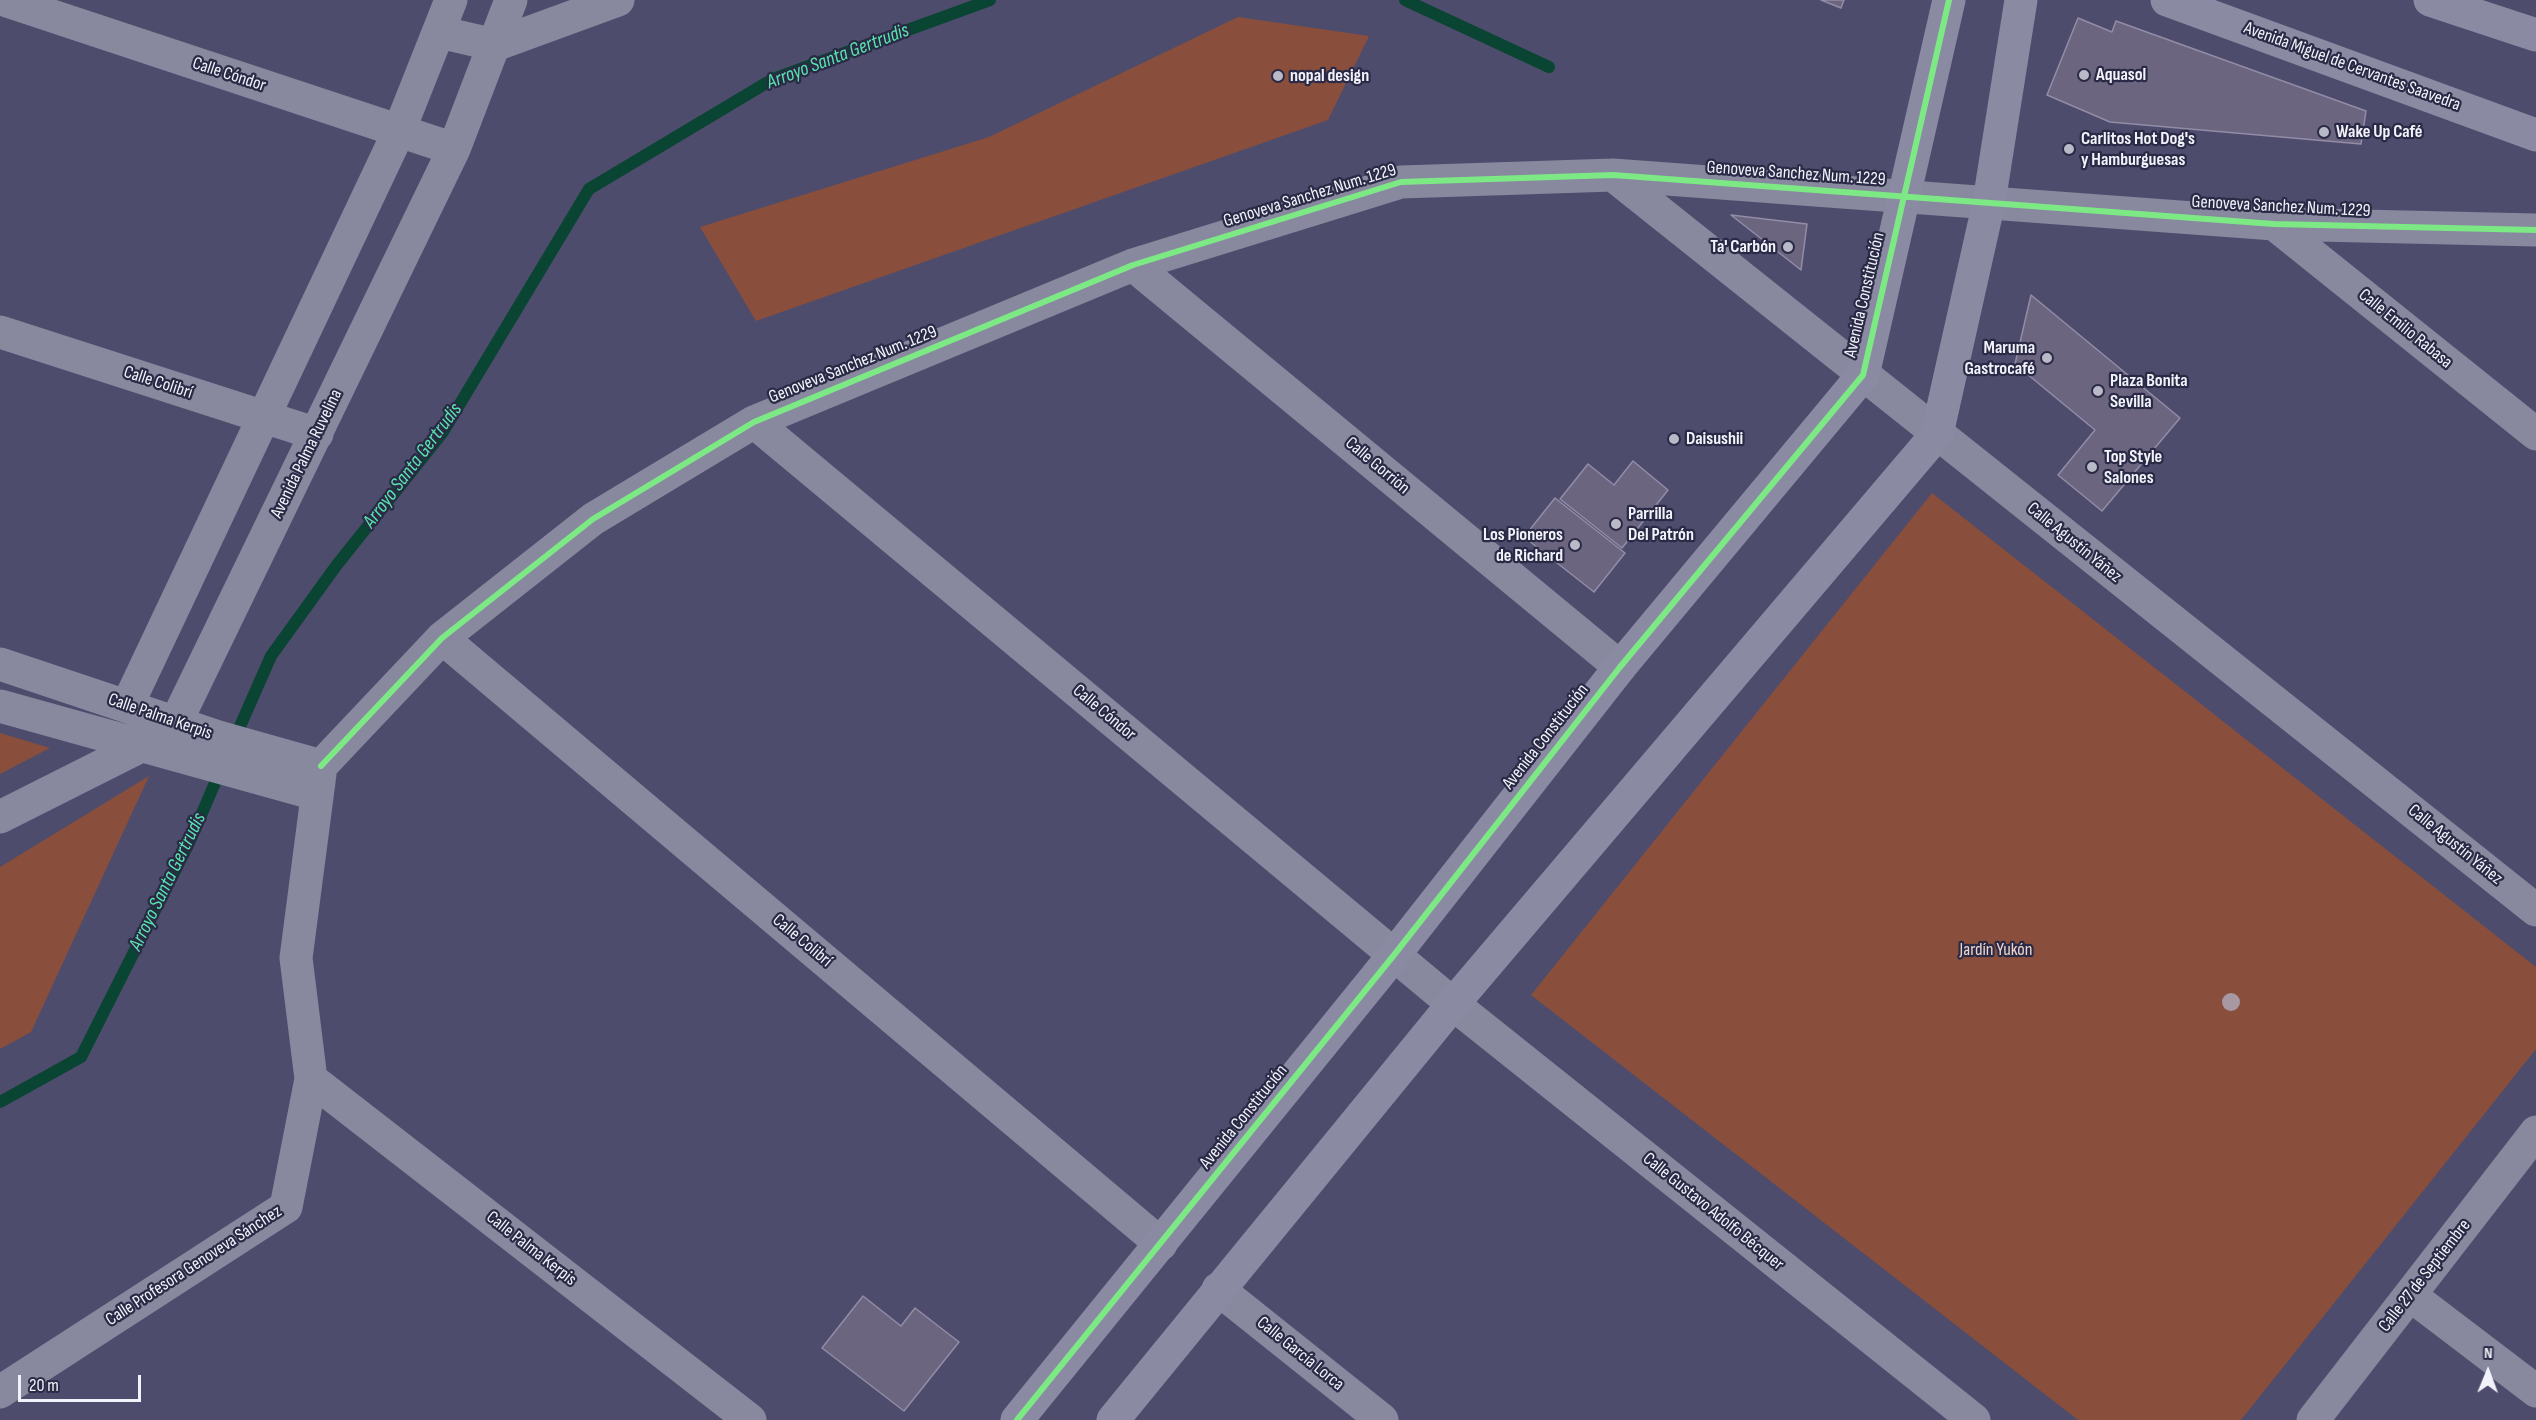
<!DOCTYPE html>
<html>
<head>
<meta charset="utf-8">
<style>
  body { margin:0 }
  #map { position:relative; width:2536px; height:1420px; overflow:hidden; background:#4e4c6c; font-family:"Sofia Sans Condensed",sans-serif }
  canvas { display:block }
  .north { position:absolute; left:2458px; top:1342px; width:60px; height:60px; -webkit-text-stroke:4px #2a2a46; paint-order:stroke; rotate:1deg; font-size:16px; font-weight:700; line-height:24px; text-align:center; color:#f2f3fa }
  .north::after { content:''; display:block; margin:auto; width:21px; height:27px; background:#f2f3fa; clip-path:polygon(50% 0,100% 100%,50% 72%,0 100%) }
  .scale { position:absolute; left:18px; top:1375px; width:123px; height:27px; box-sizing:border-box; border:3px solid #f2f3fa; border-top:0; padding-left:8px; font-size:18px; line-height:21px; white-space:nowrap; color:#f2f3fa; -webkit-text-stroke:4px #2a2a46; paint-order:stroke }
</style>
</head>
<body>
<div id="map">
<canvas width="2536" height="1420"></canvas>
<div class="north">N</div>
<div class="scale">20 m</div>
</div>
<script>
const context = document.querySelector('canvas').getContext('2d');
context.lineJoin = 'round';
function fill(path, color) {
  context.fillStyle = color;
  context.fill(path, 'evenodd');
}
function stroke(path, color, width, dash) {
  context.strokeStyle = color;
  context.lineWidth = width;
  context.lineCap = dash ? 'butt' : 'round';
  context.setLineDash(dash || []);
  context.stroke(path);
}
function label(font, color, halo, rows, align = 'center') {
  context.font = font + ' "Sofia Sans Condensed",sans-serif';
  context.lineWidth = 4.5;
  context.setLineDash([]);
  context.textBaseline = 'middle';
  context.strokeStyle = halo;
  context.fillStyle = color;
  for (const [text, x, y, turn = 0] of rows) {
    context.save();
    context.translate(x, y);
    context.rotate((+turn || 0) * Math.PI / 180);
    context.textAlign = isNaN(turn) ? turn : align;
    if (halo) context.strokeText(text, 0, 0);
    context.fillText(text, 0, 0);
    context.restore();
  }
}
const green = new Path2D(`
  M1238 17 1369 36 1328 120 756 321 700 227 989 137Z
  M1932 493 2536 967V1049L2241 1420H2078L1531 995Z
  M0 733 50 748 0 774Z
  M149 776 31 1032 0 1049V867Z`);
const stream = new Path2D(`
  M1405 0 1549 67
  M234 740 271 656 336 566 443 432 589 189 773 79 990 0
  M0 1102 81 1057 190 841 221 769`);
const building = new Path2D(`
  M1821 0H1844L1841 8Z
  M2078 18 2112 32 2116 21 2366 111 2361 144 2110 122 2047 95Z
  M1731 215 1807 224 1801 270Z
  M2031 295 2180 418 2102 511 2058 475 2095 430 2015 364Z
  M1633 461 1668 490 1622 548 1560 499 1588 464 1614 485Z
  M1555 498 1625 553 1594 592 1524 537Z
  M863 1296 901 1326 915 1308 959 1342 904 1411 822 1348Z`);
const street = new Path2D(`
  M4 0 454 149
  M439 32 495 45 618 0
  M1613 175 2536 910
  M2274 224 2536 434
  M1133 265 1620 667
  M0 332 317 434
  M754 422 1453 1004 1974 1420
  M442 638 1161 1244
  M0 664 218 737 321 766
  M0 706 316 794
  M127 706 399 131 451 0
  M321 766 442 638 593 519 754 422 1133 265 1401 182 1613 175 2274 224 2536 230
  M0 817 141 746 176 722 454 149 511 0
  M311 1079 750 1420
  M1218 1289 1382 1420
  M2410 1295 2536 1391
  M0 1392 286 1207 311 1079 296 958 321 766
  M2313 1420 2536 1132`);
const secondary = new Path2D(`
  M2167 0 2536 135
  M2430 0 2536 35
  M1017 1420 1394 955 1620 667 1863 375 1949 0
  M1113 1420 1453 1004 1937 434 1989 202 2021 0`);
const cycleway = new Path2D(`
  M321 766 442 638 593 519 754 422 1133 265 1401 182 1613 175 2274 224 2536 230
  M1017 1420 1394 955 1620 667 1863 375 1949 0`);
const trees = [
  [2231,1002]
];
const markers = [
  [2084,75,6,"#b9b9c8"],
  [1278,76,6,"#b9b9c8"],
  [2324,132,6,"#b9b9c8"],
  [2069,149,6,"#b9b9c8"],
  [1788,247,6,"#b9b9c8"],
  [2047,358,6,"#b9b9c8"],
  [2098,391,6,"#b9b9c8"],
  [1674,439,6,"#b9b9c8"],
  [2092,467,6,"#b9b9c8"],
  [1616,524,6,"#b9b9c8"],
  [1575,545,6,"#b9b9c8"]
];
const streetNames = [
  ["Avenida Miguel de Cervantes Saavedra",2352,67,20],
  ["Calle Cóndor",229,75,18],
  ["Genoveva Sanchez Num. 1229",1796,174,4],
  ["Genoveva Sanchez Num. 1229",1310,196,-17],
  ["Genoveva Sanchez Num. 1229",2281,207,3],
  ["Avenida Constitución",1865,295,-77],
  ["Calle Emilio Rabasa",2405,329,39],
  ["Genoveva Sanchez Num. 1229",853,365,-22],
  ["Calle Colibrí",158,383,18],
  ["Avenida Palma Ruvelina",307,454,-64],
  ["Calle Gorrión",1377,466,40],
  ["Calle Agustín Yáñez",2074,543,39],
  ["Calle Cóndor",1104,713,40],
  ["Calle Palma Kerpis",160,717,19],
  ["Avenida Constitución",1546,737,-52],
  ["Calle Agustín Yáñez",2455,845,39],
  ["Calle Colibrí",802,941,40],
  ["Avenida Constitución",1244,1117,-51],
  ["Calle Gustavo Adolfo Bécquer",1713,1212,39],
  ["Calle Palma Kerpis",531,1249,38],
  ["Calle Profesora Genoveva Sánchez",194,1266,-33],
  ["Calle 27 de Septiembre",2425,1276,-52],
  ["Calle García Lorca",1300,1354,39]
];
const poiNames = [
  ["Aquasol",2096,75],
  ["nopal design",1290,76],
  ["Wake Up Café",2336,132],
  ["Carlitos Hot Dog's",2081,139],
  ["y Hamburguesas",2081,160],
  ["Ta' Carbón",1776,247,"right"],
  ["Maruma",2035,348,"right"],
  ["Gastrocafé",2035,369,"right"],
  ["Plaza Bonita",2110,381],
  ["Sevilla",2110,402],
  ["Daisushii",1686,439],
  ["Top Style",2104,457],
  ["Salones",2104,478],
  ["Parrilla",1628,514],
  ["Del Patrón",1628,535],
  ["Los Pioneros",1563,535,"right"],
  ["de Richard",1563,556,"right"]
];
const parkNames = [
  ["Jardín Yukón",1996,950]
];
const waterNames = [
  ["Arroyo Santa Gertrudis",838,57,-21],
  ["Arroyo Santa Gertrudis",413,466,-53],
  ["Arroyo Santa Gertrudis",168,882,-64]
];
fill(green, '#894f3c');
stroke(stream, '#0a4432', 12);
fill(building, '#6c6580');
stroke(building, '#928ca7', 1.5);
stroke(street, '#88889f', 33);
stroke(secondary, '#8a8aa3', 33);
stroke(cycleway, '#7ce984', 6);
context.fillStyle = '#a798a1';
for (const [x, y] of trees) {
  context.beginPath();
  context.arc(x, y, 9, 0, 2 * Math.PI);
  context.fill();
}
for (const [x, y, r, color] of markers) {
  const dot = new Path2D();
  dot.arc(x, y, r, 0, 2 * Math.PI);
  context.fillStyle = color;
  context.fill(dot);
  stroke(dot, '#2a2a46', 2);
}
label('18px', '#f2f3fa', '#2a2a46', streetNames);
label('bold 18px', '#f2f3fa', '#2a2a46', poiNames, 'left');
label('18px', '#efd6cd', '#2a2a46', parkNames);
label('italic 20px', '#58e6ac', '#2a2a46', waterNames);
</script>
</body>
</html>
